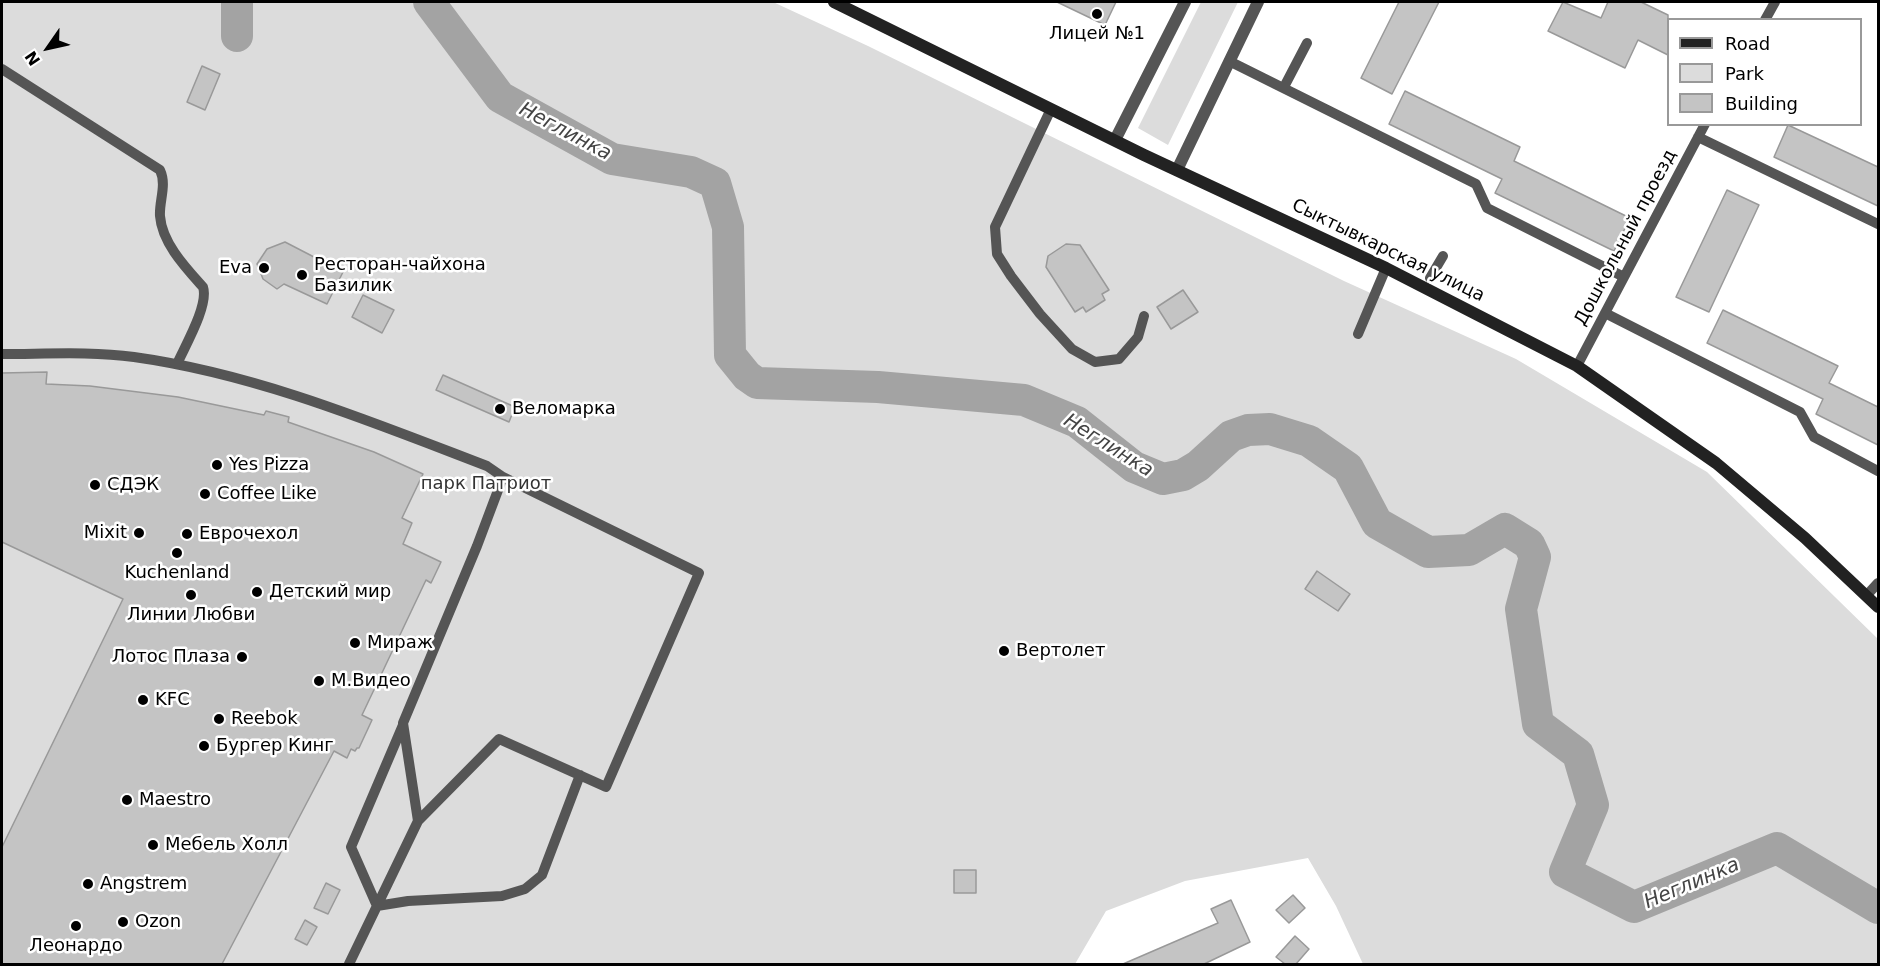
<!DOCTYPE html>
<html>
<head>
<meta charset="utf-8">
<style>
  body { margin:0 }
  #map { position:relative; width:1880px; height:966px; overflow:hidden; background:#fff; font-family:"DejaVu Sans",sans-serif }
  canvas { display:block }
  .frame { position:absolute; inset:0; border:3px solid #000; pointer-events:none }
  .legend { position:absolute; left:1667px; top:18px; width:195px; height:108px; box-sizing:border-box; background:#fff; border:2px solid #999; margin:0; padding:8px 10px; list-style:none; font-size:18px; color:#000 }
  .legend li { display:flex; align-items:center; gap:12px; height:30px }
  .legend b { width:30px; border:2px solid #999 }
  .north { position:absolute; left:18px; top:18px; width:60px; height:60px; -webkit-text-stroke:4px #fff; paint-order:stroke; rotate:236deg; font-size:16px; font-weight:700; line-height:24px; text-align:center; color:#000 }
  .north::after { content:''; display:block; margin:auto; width:21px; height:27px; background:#000; clip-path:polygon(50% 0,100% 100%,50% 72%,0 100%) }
</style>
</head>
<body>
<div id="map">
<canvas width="1880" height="966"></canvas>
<div class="frame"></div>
<ul class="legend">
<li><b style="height:8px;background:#222"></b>Road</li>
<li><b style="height:16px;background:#dcdcdc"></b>Park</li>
<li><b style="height:16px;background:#c4c4c4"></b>Building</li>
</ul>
<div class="north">N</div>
</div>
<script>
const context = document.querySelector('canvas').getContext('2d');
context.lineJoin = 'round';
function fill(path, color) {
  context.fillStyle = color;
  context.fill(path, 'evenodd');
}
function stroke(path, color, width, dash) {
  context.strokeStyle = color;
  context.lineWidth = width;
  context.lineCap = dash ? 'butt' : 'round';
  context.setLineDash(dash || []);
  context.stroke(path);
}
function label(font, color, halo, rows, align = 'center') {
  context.font = font + ' "DejaVu Sans",sans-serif';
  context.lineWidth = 5;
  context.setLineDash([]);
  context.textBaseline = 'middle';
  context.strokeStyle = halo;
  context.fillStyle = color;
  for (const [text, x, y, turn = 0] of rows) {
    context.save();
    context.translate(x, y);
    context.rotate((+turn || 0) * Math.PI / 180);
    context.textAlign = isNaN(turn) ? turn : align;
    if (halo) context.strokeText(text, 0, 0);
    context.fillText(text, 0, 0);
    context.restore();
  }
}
const green = new Path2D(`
  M2 2H773L868 46 1344 281 1516 359 1707 472 1878 639V964H1363L1336 906 1308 858 1185 881 1106 911 1075 964H2Z
  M1201 2H1238L1168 145 1138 128Z`);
const river = new Path2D(`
  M429 2 500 97 612 159 691 172 715 183 728 227 730 355 747 376 757 383 878 387 1024 400 1077 422 1134 467 1163 479 1183 475 1198 466 1231 436 1248 430 1270 429 1309 441 1348 468 1377 523 1428 552 1469 550 1505 529 1529 544 1535 557 1521 609 1538 724 1578 754 1593 805 1565 872 1634 907 1777 848 1878 908
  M237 36V2`);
const building = new Path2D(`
  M1057 2H1116L1105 25Z
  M1399 2H1439L1392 94 1361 78Z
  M1563 2 1601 18 1608 2H1641L1668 15V55L1638 40 1625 68 1548 31Z
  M202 66 220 74 205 110 187 102Z
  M1405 91 1520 147 1514 161 1630 218 1614 251 1495 193 1502 179 1389 124Z
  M1788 125 1878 167V206L1774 157Z
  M1727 190 1759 205 1709 312 1676 297Z
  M285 242 343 272 327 304 284 284 277 289 263 279 257 264 267 249Z
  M1066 244 1080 245 1109 290 1102 294 1105 300 1086 312 1083 307 1075 312 1046 267 1048 256Z
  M1183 290 1198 312 1171 329 1157 307Z
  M363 295 394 310 382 333 352 317Z
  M1723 310 1838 366 1829 383 1878 407V445L1816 414 1823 399 1707 343Z
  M47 372 46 384 90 386 178 397 264 415 266 411 289 417 288 422 374 452 423 474 402 518 412 523 403 544 441 562 431 583 426 580 362 715 372 720 359 748H357L355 751 351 749 347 758 334 751 222 964H2V847L123 599 2 542V373Z
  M443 375 515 407 509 422 436 390Z
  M1317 571 1350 594 1338 611 1305 589Z
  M954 870H976V893H954Z
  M326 883 340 890 328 914 314 908Z
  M1293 895 1305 908 1289 923 1276 910Z
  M1231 900 1250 942 1204 964H1123L1218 923 1211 909Z
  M305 920 317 927 307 945 295 939Z
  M1295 936 1309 949 1296 964H1285L1276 957Z`);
const lane = new Path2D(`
  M1765 20 1775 2
  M1229 61 1476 184 1487 208 1624 277
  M2 69 160 170C167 185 159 201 160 216 162 243 186 268 203 287 209 305 185 346 177 364
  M1284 87 1307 43
  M1051 109 995 227 997 254 1011 276 1040 314 1072 349 1095 362 1119 359 1138 337 1144 316
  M1698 137 1878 224
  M1430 278 1443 256
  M1605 313 1800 412 1814 437 1878 471
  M1358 334 1386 268
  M2 354C45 354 91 351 134 357 256 374 372 422 487 466L503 477 477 546 403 723 418 821
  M1577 366 1705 124
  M1867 595 1878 583
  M403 725 351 847 377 906 408 901 502 896 525 889 542 875 580 775
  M349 964 418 821 499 739 606 787 699 573 503 477`);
const street = new Path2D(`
  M1115 140 1185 2
  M1177 170 1258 2`);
const secondary = new Path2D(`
  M834 2 1144 155 1386 268 1577 366 1716 463 1805 538 1878 607`);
const markers = [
  [1097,14,6,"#000"],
  [264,268,6,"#000"],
  [302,275,6,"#000"],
  [500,409,6,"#000"],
  [217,465,6,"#000"],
  [95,485,6,"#000"],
  [205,494,6,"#000"],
  [139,533,6,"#000"],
  [187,534,6,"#000"],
  [177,553,6,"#000"],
  [257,592,6,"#000"],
  [191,595,6,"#000"],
  [355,643,6,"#000"],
  [1004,651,6,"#000"],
  [242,657,6,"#000"],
  [319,681,6,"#000"],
  [143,700,6,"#000"],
  [219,719,6,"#000"],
  [204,746,6,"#000"],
  [127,800,6,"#000"],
  [153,845,6,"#000"],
  [88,884,6,"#000"],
  [123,922,6,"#000"],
  [76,926,6,"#000"]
];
const poiNames = [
  ["Лицей №1",1097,34,"center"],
  ["Ресторан-чайхона",314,265],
  ["Базилик",314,286],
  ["Eva",252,268,"right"],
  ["Веломарка",512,409],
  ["Yes Pizza",229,465],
  ["СДЭК",107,485],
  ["Coffee Like",217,494],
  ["Mixit",127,533,"right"],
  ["Еврочехол",199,534],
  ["Kuchenland",177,573,"center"],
  ["Детский мир",269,592],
  ["Линии Любви",191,615,"center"],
  ["Мираж",367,643],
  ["Вертолет",1016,651],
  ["Лотос Плаза",230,657,"right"],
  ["М.Видео",331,681],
  ["KFC",155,700],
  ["Reebok",231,719],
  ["Бургер Кинг",216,746],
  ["Maestro",139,800],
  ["Мебель Холл",165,845],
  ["Angstrem",100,884],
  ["Ozon",135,922],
  ["Леонардо",76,946,"center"]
];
const streetNames = [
  ["Дошкольный проезд",1626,238,-62],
  ["Сыктывкарская улица",1388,251,26]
];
const parkNames = [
  ["парк Патриот",486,484]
];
const waterNames = [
  ["Неглинка",565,132,28],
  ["Неглинка",1108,446,32],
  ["Неглинка",1692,884,-23]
];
fill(green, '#dcdcdc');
stroke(river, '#a3a3a3', 32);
fill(building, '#c4c4c4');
stroke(building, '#999', 1.5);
stroke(lane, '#555', 10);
stroke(street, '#555', 12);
stroke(secondary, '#222', 12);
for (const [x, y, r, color] of markers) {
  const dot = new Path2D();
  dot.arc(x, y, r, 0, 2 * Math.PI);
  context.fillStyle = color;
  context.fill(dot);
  stroke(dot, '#fff', 2);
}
label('18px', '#000', '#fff', poiNames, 'left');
label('18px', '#000', '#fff', streetNames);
label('18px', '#333', '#fff', parkNames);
label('italic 20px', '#444', '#fff', waterNames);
</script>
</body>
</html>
